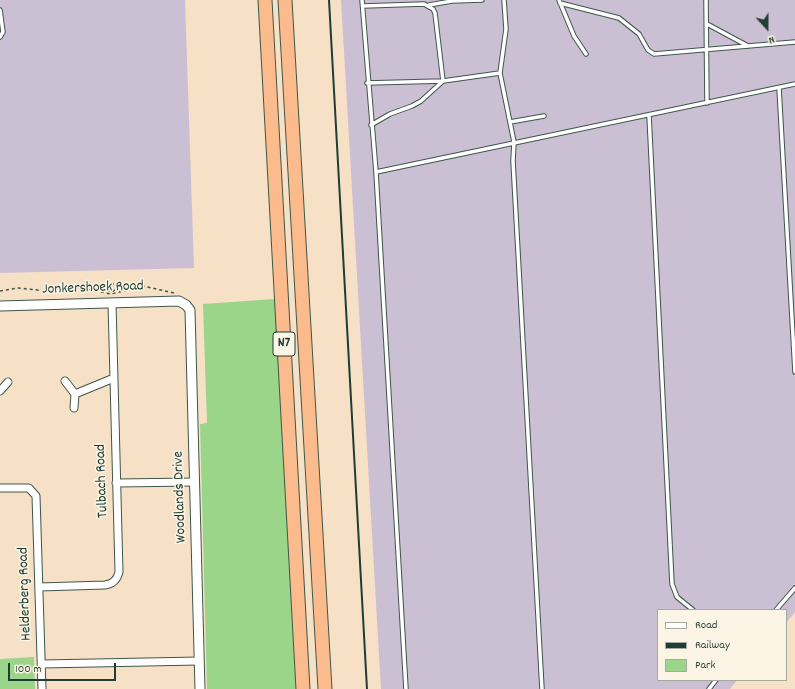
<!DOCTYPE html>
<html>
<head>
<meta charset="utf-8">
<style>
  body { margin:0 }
  #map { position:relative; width:795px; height:689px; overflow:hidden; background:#f6e1c7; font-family:Dekko,sans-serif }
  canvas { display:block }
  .legend { position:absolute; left:657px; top:609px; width:130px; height:72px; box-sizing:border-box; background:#fcf5e5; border:1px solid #a4ab9e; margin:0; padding:5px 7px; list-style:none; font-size:12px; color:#1f3d34 }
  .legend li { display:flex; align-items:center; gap:8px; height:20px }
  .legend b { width:20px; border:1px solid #a4ab9e }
  .north { position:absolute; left:747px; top:8px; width:40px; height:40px; -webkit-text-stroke:3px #fcf5e5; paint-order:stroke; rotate:159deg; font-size:11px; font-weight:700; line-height:16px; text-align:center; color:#1f3d34 }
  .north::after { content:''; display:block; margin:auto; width:14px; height:18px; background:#1f3d34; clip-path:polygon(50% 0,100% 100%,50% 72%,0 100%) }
  .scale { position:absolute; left:8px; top:663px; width:108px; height:18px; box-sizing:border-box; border:2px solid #1f3d34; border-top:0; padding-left:5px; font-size:12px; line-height:14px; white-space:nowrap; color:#1f3d34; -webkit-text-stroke:3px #fcf5e5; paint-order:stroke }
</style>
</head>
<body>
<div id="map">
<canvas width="795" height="689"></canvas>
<ul class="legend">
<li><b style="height:5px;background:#fff"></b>Road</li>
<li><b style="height:5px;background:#1f3d34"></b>Railway</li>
<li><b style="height:11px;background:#9ad589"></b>Park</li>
</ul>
<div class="north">N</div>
<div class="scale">100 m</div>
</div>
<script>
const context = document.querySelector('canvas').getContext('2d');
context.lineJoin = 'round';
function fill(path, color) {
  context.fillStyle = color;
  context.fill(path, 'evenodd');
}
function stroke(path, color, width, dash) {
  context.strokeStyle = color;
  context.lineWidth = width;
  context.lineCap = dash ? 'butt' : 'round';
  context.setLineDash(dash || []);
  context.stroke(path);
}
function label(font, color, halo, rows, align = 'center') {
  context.font = font + ' Dekko,sans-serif';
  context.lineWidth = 3;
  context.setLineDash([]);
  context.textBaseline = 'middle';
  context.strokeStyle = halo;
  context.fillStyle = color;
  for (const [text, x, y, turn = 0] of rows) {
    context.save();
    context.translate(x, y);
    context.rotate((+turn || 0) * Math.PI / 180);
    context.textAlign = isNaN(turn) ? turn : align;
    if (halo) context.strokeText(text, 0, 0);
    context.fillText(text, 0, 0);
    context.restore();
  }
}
const industrial = new Path2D(`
  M0 0H185L194 268 0 273Z
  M341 0H795V612L786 623V610H658V680H737L730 689H381Z`);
const green = new Path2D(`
  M275 299 296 689H207L200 424 207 423 203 304Z
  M34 657 35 689H0V659Z`);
const path = new Path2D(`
  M111 283 117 286V289L111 292 104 289V285Z
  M0 291 18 288 47 291 76 287 111 294 143 286 174 293`);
const service = new Path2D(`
  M362 0 376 172 406 689
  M504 0 506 29 500 73 514 142 513 161 542 689
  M559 0 574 36 586 54
  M706 0 707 103
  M560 3 619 18 639 34 648 50 654 54 795 42
  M429 5 452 1 482 0
  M363 6 424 4 433 9 435 13 443 81 421 101 412 106 390 114 371 125
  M0 10 3 32 0 37
  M707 24 748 46
  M367 83 443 81 500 73
  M779 88 795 372
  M649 115 672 584 677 597 693 610
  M510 122 544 116
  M376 172 795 84
  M776 610 795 588
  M709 689 716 680`);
const minor = new Path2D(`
  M65 381 75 394
  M0 391 8 382
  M74 408 75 394 114 378
  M116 483 194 482
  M0 488H29L36 496 42 689
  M39 587 105 585C113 584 117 580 119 572L112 303
  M42 664 199 661`);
const tertiary = new Path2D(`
  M0 306 179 301 186 305 190 310 200 689`);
const motorway = new Path2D(`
  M265 0 303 689
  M285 0 325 689`);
const rail = new Path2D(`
  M329 0 367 689`);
const shields = [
  [284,344,22]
];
const shieldNames = [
  ["N7",284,344]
];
const streetNames = [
  ["Jonkershoek Road",93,289,-2],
  ["Tulbach Road",103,481,-92],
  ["Woodlands Drive",181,497,-92],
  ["Helderberg Road",26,594,-92]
];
fill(industrial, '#cbbfd4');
fill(green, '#9ad589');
stroke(service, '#3f564a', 5.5);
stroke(minor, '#3f564a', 9);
stroke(tertiary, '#3f564a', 11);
stroke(motorway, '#3f564a', 15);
stroke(path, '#3f564a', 1.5, [3, 3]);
stroke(service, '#fff', 3.5);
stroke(minor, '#fff', 7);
stroke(tertiary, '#fff', 9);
stroke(motorway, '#fbbb8d', 13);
stroke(rail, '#1f3d34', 2);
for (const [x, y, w] of shields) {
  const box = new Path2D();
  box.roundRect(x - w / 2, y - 12, w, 24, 3);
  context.fillStyle = '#fcf5e5';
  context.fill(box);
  stroke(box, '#1f3d34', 1);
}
label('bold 14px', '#1f3d34', null, shieldNames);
label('15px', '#1f3d34', '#fcf5e5', streetNames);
</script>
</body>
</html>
